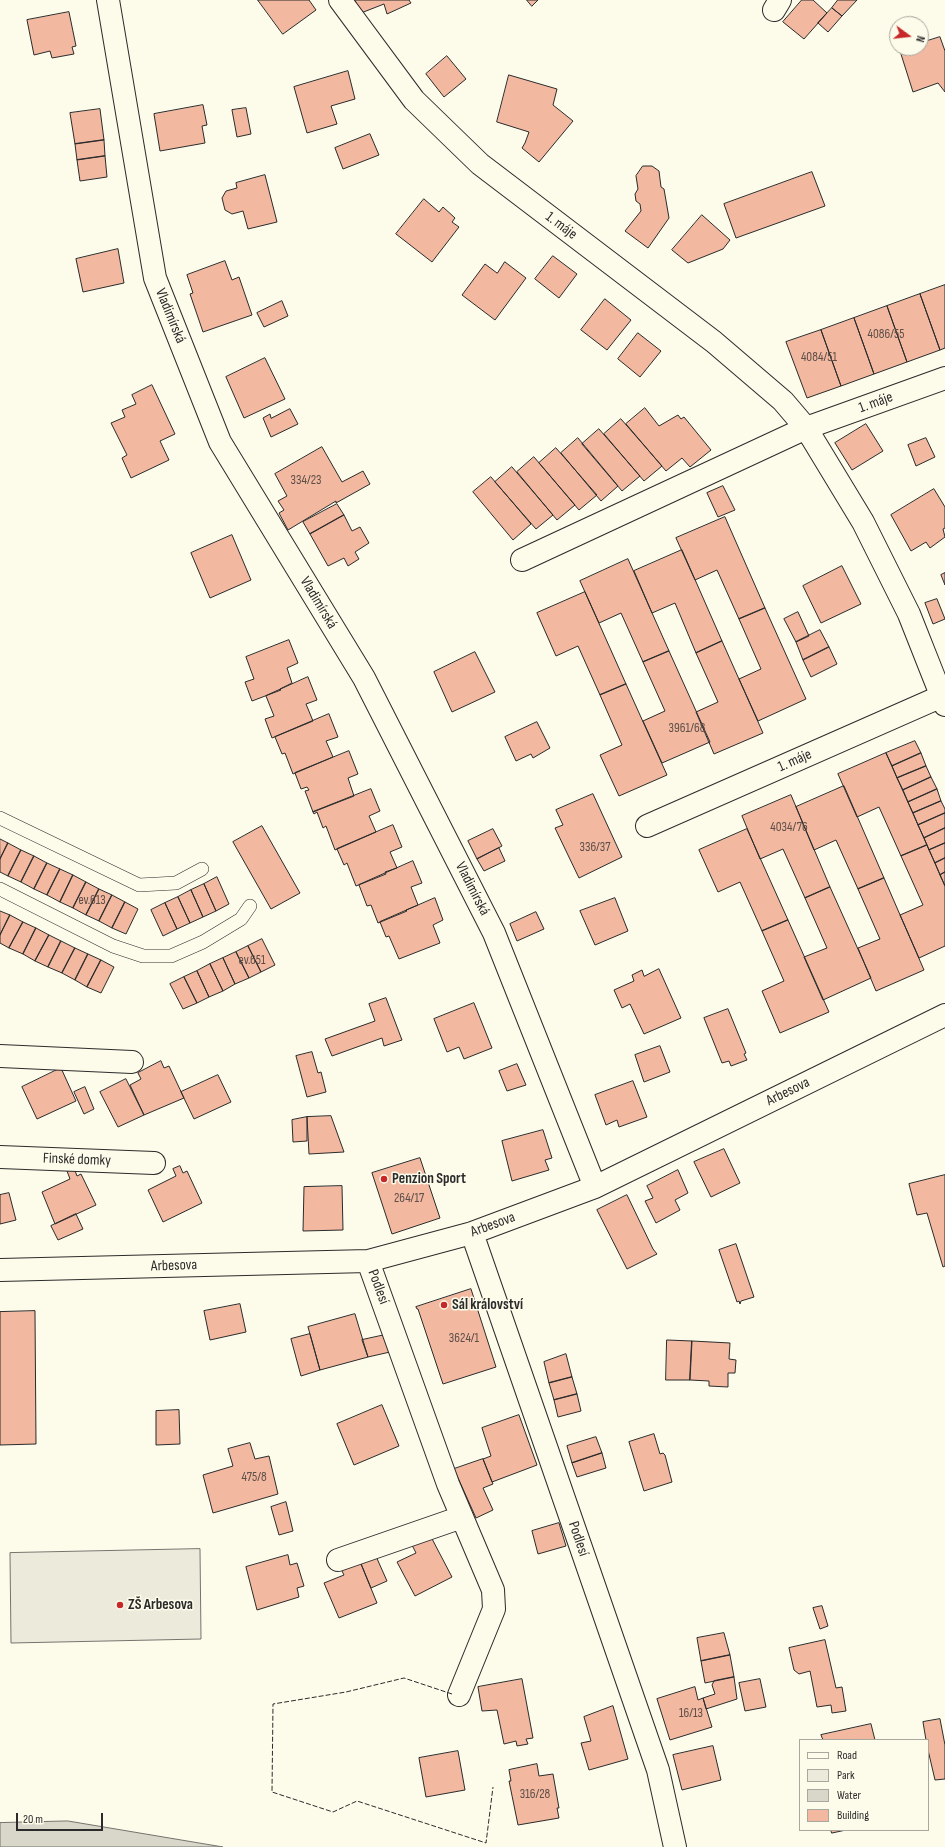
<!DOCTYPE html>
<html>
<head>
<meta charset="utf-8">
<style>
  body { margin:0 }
  #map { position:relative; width:945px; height:1847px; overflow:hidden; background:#fdfbea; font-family:"Sofia Sans Condensed",sans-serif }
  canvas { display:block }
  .legend { position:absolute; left:799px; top:1739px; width:130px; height:92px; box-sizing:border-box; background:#fdfbea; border:1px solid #a9a89e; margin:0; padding:5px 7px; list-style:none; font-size:12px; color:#2b2b2b }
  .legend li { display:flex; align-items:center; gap:8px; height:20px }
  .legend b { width:20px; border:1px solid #a9a89e }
  .north { position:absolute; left:889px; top:16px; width:40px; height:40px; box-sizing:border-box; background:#fdfbea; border:1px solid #a9a89e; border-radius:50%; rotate:105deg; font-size:11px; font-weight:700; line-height:16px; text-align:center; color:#2b2b2b }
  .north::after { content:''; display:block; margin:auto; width:14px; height:18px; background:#c62828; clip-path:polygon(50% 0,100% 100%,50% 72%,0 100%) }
  .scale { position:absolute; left:16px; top:1813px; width:87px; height:18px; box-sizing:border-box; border:2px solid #2b2b2b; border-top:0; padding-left:5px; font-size:12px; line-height:14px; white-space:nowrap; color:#2b2b2b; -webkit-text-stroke:3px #fdfbea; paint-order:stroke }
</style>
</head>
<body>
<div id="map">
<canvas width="945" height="1847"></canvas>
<ul class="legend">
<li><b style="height:5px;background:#fdfbea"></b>Road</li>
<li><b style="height:11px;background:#ecebdb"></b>Park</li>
<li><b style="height:11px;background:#d8d7c9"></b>Water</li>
<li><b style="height:11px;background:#f2b8a0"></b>Building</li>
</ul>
<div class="north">N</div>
<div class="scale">20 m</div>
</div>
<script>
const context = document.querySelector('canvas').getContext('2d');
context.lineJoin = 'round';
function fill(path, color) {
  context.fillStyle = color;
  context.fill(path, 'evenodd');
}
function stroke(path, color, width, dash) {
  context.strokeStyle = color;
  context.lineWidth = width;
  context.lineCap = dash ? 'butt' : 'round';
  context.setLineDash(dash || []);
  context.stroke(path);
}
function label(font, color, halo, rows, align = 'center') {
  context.font = font + ' "Sofia Sans Condensed",sans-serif';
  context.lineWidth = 3;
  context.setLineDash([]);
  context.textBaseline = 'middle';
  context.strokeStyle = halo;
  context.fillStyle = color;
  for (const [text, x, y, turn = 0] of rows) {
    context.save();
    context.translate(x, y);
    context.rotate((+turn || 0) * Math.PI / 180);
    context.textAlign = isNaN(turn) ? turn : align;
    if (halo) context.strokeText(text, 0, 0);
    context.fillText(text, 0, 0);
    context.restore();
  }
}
const green = new Path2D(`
  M200 1549 201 1639 11 1643 10 1553Z`);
const water = new Path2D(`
  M68 1821 223 1847H0V1823Z`);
const building = new Path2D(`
  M258 0H309L316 10 283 34Z
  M355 0H409L411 3 387 14 384 4 361 13Z
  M527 0H538L532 6Z
  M802 0H813L827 13 804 39 783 22Z
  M838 0H857L842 16 832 8Z
  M832 8 842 16 828 32 818 23Z
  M69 12 76 46 72 47 74 54 52 58 50 51 34 55 27 20Z
  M940 37 945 51V92L938 83 913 92 900 51 908 48H921V43Z
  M447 56 466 79 444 97 426 74Z
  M348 71 355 99 331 106 337 124 307 133 294 87Z
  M509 75 557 89 553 105 573 121 539 162 522 148 525 143 529 132 497 122Z
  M203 105 207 125 202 126 205 143 160 151 154 114Z
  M246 108 251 134 237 137 232 110Z
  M100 109 104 140 75 144 70 113Z
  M370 134 379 155 343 169 335 148Z
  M104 140 105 156 77 160 75 144Z
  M105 156 107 177 80 181 77 160Z
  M643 166H652L659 171 661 187 664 189 669 218 648 248 625 231 641 211 640 204 636 201 635 194 638 189 636 176Z
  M812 172 825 206 736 238 724 204Z
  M265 175 277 222 248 229 243 211 232 214 225 210 222 198 226 191 237 188 236 183Z
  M424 199 439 212 443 207 455 218 452 222 459 227 432 262 396 234Z
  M702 215 730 240 723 249 688 263 672 250Z
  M118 249 124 283 83 292 76 259Z
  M553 256 577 274 559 298 535 279Z
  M225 261 232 280 239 277 252 315 203 332 190 294 193 293 187 275Z
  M505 262 526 278 495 320 462 295 485 264 497 273Z
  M945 285V348L940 350 920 294Z
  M920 294 940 350 907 362 887 306Z
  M605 299 631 320 607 350 581 330Z
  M282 301 288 316 264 327 257 313Z
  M887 306 907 362 874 374 854 318Z
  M854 318 874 374 841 386 821 330Z
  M821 330 841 386 807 398 786 342Z
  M638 333 661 351 640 377 618 359Z
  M265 358 285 399 244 418 226 377Z
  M152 385 175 434 160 441 169 460 131 478 122 458 127 455 111 423 125 417 122 410 136 404 132 395Z
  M645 408 659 426 678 415 681 419 684 417 711 450 690 467 682 458 666 471 626 424Z
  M290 409 298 424 271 437 263 418 270 414 271 418Z
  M621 419 662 466 644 481 604 434Z
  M866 424 883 451 852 470 835 443Z
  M599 429 640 476 622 491 582 444Z
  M578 438 618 486 601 501 561 453Z
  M926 438 935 457 916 466 908 445Z
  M322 447 342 482 363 471 370 484 336 503V501L288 530 279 513 284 510 278 501 287 496 275 474Z
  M556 448 597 495 579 510 539 463Z
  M534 457 575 505 557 520 517 472Z
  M512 467 553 515 536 529 495 482Z
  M491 477 531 524 513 540 473 492Z
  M723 486 735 510 718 517 707 493Z
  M934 489 945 507V528L943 529 945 537 930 548 926 542 911 551 891 515Z
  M337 504 344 515 310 534 303 522Z
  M344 515 352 531 360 527 369 543 355 552 359 559 348 566 344 558 328 566 310 534Z
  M725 517 765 608 739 619 717 570 695 580 676 538Z
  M232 535 251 580 210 598 191 553Z
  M682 550 722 641 696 653 675 603 652 613 634 571Z
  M628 559 669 651 643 662 621 613 599 623 580 581Z
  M842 566 861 604 821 623 803 586Z
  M945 573V585L941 575Z
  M585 592 626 684 600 695 578 646 556 656 537 613Z
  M937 599 945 619 933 624 925 603Z
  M765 608 806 699 758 721 739 679 761 669 739 619Z
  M798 612 809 636 796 642 784 619Z
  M820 630 829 647 803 660 796 642Z
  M289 640 298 663 287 668 292 683 280 689 281 690 252 701 245 682 254 679 246 657Z
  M722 641 763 733 714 754 696 712 718 702 696 653Z
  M829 647 837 664 811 677 803 660Z
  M669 651 710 742 662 763 643 721 665 711 643 662Z
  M475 652 495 692 452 712 434 672Z
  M308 677 317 700 306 704 313 721 272 738 265 719 274 716 266 696Z
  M626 684 667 775 619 796 600 755 622 745 600 695Z
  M329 714 338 737 326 741 333 757 293 774 285 753 282 754 275 737Z
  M537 722 550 748 533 758 531 754 516 761 505 737Z
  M915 741 921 753 892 766 886 753Z
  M349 751 358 774 348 778 354 796 313 812 305 791 309 790 307 787 301 789 295 773Z
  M886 753 927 845 901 856 879 807 857 817 838 774Z
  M921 753 926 766 897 778 892 766Z
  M926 766 931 777 903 790 897 778Z
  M931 777 937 789 908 802 903 790Z
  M844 786 884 878 858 889 836 840 814 850 796 807Z
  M371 789 380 811 369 816 376 832 335 850 326 826 323 828 317 812 314 814 313 812Z
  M937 789 941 801 913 813 908 802Z
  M593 794 622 857 579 878 555 828 563 825 556 810Z
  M791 795 830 887 805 898 783 849 760 859 742 816Z
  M941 801 945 809V813L918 825 913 813Z
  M945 813V828L924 838 918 825Z
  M393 825 402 847 390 852 397 868 385 872 386 874 356 886 347 863 344 865 337 849Z
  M262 826 300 893 271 909 233 842Z
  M945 828V843L929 850 924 838Z
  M493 829 502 846 477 859 468 841Z
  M747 829 788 920 762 931 740 882 718 892 699 850Z
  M0 839 8 843 0 859Z
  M8 843 21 850 8 876 0 872V859Z
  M945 843V858L935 863 929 850Z
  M927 845 945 886V946L919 958 900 915 923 905 901 856Z
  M499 848 505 861 484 871 477 859Z
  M21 850 34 856 21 882 8 876Z
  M34 856 47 863 34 889 21 882Z
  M945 858V872L940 875 935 863Z
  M413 861 422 883 411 887 418 905 406 910 407 911 378 923 371 905 367 906 359 885Z
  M47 863 60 869 47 895 34 889Z
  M60 869 73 875 60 902 47 895Z
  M945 872V886L940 875Z
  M73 875 86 882 73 908 60 902Z
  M217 877 229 904 216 911 204 884Z
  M884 878 924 970 876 991 858 948 880 939 858 889Z
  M86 882 99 889 86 915 73 908Z
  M204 884 216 911 203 917 191 890Z
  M830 887 871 978 823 1000 804 957 827 948 805 898Z
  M99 889 112 895 99 921 86 915Z
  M191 890 203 917 190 923 178 897Z
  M112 895 125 902 112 928 99 921Z
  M178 897 190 923 177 929 165 903Z
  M435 898 443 920 433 925 440 943 399 959 389 936 386 937 380 922Z
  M615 898 628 931 595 945 580 911Z
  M125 902 138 909 126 934 112 928Z
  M165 903 177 929 163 936 151 910Z
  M0 911 10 915 0 935Z
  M536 912 544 929 517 941 510 924Z
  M10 915 23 922 9 948 0 943V935Z
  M788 920 829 1012 780 1033 762 991 784 981 762 931Z
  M23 922 36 928 23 954 9 948Z
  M36 928 49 935 35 961 23 954Z
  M49 935 61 941 48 967 35 961Z
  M262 939 275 965 261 972 248 946Z
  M61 941 75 948 62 973 48 967Z
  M248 946 261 972 249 978 236 952Z
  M75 948 88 954 75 980 62 973Z
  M236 952 249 978 235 984 223 958Z
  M88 954 101 960 87 987 75 980Z
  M223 958 235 984 223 991 210 964Z
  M101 960 114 967 101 993 87 987Z
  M210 964 223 991 209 997 197 971Z
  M659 969 681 1018 644 1034 630 1004 622 1008 614 990 634 981 632 975 642 970 644 976Z
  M197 971 209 997 197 1003 184 977Z
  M184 977 197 1003 183 1009 170 984Z
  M386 998 402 1040 384 1046 382 1038 332 1056 325 1039 375 1021 369 1004Z
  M474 1003 492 1048 464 1059 459 1047 447 1052 434 1019Z
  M728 1009 746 1053 744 1054 747 1060 731 1066 729 1061 722 1063 704 1018Z
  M660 1046 670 1072 644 1082 635 1055Z
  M312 1052 318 1073 321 1072 326 1092 307 1097 296 1056Z
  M161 1061 164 1068 169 1066 184 1098 144 1115 130 1085 141 1079 138 1073Z
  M517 1064 526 1085 507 1091 499 1071Z
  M61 1068 76 1101 37 1119 22 1087Z
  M218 1075 231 1102 194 1119 181 1092Z
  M126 1079 144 1115 118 1127 100 1092Z
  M633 1081 647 1117 619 1127 617 1120 606 1125 595 1095Z
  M85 1087 94 1109 84 1114 74 1092Z
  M331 1116 344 1152 309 1154 307 1117Z
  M307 1117V1141L293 1142 292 1120Z
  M543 1130 552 1158 545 1160 549 1170 512 1181 502 1141Z
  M724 1149 740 1183 711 1197 694 1162Z
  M420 1158 440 1218 392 1234 372 1173Z
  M180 1166 183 1173 187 1171 202 1203 163 1222 148 1190 176 1176 173 1169Z
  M74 1168 77 1176 81 1174 96 1205 55 1224 42 1192 70 1179 67 1171Z
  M678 1170 688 1193 675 1200 680 1210 656 1223 645 1201 653 1198 647 1186Z
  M945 1175V1266L943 1267 927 1213 917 1215 909 1184Z
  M342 1186 343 1230 303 1231 304 1187Z
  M9 1193 16 1220 0 1224V1195Z
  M627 1195 653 1249 657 1254 627 1269 597 1210Z
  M76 1214 83 1229 58 1240 51 1226Z
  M736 1244 754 1297 741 1301 740 1304 739 1301 737 1302 719 1250Z
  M471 1289 496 1367 443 1384 418 1309H417L416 1307Z
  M240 1304 246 1332 210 1340 204 1311Z
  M35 1311 36 1444 0 1445V1312Z
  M355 1314 368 1357 320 1370 308 1327Z
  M310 1334 320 1370 301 1376 291 1339Z
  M385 1335 390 1352 368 1357 362 1340Z
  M667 1340 692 1341 690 1380H666Z
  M692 1341 730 1343 729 1359 736 1360 735 1373H728V1387L709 1386V1381L690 1380Z
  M566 1354 572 1377 549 1383 544 1362Z
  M572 1377 577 1394 554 1400 549 1383Z
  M577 1394 581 1411 558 1417 554 1400Z
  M382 1405 399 1446 354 1465 337 1424Z
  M179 1410 180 1444 156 1445V1411Z
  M519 1415 537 1465 492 1482 483 1459 491 1456 482 1428Z
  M654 1434 660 1454 663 1453 665 1455 672 1482 644 1491 629 1442Z
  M596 1437 602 1453 572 1463 567 1446Z
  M250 1443 255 1459 269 1456 278 1494 213 1513 203 1475 233 1466 228 1449Z
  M602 1453 606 1468 577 1477 572 1463Z
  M483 1459 493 1484 483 1488 493 1510 476 1518 454 1469Z
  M286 1502 293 1531 279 1535 271 1507Z
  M559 1523 566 1546 538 1554 532 1531Z
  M430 1535 452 1577 415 1596 397 1562 416 1553 412 1545Z
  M375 1554 387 1581 371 1588 359 1559Z
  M288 1555 290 1565 297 1563 304 1586 297 1588 299 1597 257 1610 246 1567Z
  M359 1559 377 1603 339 1618 324 1583 344 1575 340 1567Z
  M822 1606 828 1626 820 1629 813 1608Z
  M724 1633 730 1655 701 1661 697 1638Z
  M825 1640 836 1688 842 1687 846 1711 832 1713 831 1705 817 1707 810 1671 799 1674 794 1670 789 1648Z
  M730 1655 734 1677 705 1683 701 1661Z
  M734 1677 737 1699 706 1709 703 1698 715 1694 712 1685 714 1681Z
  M522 1679 533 1738 526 1739 528 1744 517 1746 516 1741 504 1744 497 1710 482 1711 478 1687Z
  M760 1679 766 1707 745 1711 739 1683Z
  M695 1687 698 1700 703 1698 712 1727 670 1740 657 1699Z
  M613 1706 628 1759 589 1770 581 1743 591 1741 584 1717Z
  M940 1719 945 1745V1779L935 1780 928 1750V1740H926L923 1722Z
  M871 1724 875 1740H823L821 1735Z
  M713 1746 721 1780 682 1790 673 1755Z
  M458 1751 465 1790 426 1797 419 1758Z
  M537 1764 539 1776 553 1774 559 1808H557L559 1818 518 1825 509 1781H511L509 1770Z
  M831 1830H846L832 1833Z`);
const lane = new Path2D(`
  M0 818 139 885 176 883 202 869
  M0 889 113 946 143 956H171L203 942 241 919 250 906`);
const street = new Path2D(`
  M108 0 155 278 220 442 364 678 494 933 595 1187
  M340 0 414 100 480 164 714 342 783 401 806 428 863 522 909 614 945 705
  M774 10 780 0
  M522 560 806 428 945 378
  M647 826 942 696
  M0 1056 132 1062
  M0 1157 154 1163
  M472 1233 658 1770 675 1847
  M368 1261 448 1484 493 1590 494 1609 459 1695
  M0 1270 368 1261 472 1233 595 1187 945 1015
  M338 1560 462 1517`);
const fence = new Path2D(`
  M452 1694 404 1678 346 1692 273 1704 272 1792 333 1812 357 1801 486 1843 493 1787`);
const markers = [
  [384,1179,4,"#c62828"],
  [444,1305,4,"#c62828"],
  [120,1605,4,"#c62828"]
];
const numberNames = [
  ["4086/55",886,335],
  ["4084/51",819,358],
  ["334/23",306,481],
  ["3961/68",687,729],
  ["4034/76",789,828],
  ["336/37",595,848],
  ["ev.613",92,901],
  ["ev.651",252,961],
  ["264/17",409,1199],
  ["3624/1",464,1339],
  ["475/8",254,1478],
  ["16/13",691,1714],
  ["316/28",535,1795]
];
const streetNames = [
  ["1. máje",561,226,37],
  ["Vladimírská",170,316,68],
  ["1. máje",876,403,-20],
  ["Vladimírská",318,603,59],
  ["1. máje",795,761,-24],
  ["Vladimírská",472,889,63],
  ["Arbesova",788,1092,-26],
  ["Finské domky",77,1160,2],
  ["Arbesova",493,1225,-20],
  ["Arbesova",174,1266,-2],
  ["Podlesí",378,1287,70],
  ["Podlesí",578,1539,71]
];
const poiNames = [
  ["Penzion Sport",392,1179],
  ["Sál království",452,1305],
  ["ZŠ Arbesova",128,1605]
];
fill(green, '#ecebdb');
stroke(green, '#74746e', 1);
fill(water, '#d8d7c9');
stroke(water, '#74746e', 1);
fill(building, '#f2b8a0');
stroke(building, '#2b2b2b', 1);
stroke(lane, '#2b2b2b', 14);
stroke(street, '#2b2b2b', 24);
stroke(lane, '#fdfbea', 13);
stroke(street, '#fdfbea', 22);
stroke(fence, '#2b2b2b', 1, [5, 2]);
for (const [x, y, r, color] of markers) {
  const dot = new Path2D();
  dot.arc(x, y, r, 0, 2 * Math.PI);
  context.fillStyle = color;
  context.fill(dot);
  stroke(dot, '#fdfbea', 1.5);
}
label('13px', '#5d4e48', null, numberNames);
label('15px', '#2b2b2b', '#fdfbea', streetNames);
label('bold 15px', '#2b2b2b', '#fdfbea', poiNames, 'left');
</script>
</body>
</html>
